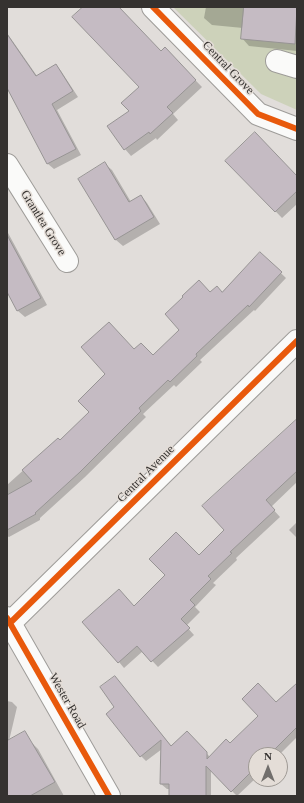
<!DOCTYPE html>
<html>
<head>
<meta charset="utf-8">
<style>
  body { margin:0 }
  #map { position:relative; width:304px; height:803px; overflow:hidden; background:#e1ddda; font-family:Georgia,serif }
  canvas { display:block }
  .frame { position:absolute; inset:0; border:8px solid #353230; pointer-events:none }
  .north { position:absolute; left:248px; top:747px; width:40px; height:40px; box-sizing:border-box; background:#e4ddd7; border:1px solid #9e9994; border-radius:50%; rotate:0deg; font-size:11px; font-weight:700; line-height:16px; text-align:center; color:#353230 }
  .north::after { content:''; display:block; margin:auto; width:14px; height:18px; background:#716e6c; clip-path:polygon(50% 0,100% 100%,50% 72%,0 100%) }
</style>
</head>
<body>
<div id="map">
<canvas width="304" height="803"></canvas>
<div class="frame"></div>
<div class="north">N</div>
</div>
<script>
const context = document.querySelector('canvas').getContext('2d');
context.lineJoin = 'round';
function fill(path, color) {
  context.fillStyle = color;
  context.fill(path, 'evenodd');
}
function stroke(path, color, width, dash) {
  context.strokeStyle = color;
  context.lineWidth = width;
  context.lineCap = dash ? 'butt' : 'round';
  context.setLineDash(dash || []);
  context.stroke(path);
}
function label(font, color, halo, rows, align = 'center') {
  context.font = font + ' Georgia,serif';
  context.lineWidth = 3;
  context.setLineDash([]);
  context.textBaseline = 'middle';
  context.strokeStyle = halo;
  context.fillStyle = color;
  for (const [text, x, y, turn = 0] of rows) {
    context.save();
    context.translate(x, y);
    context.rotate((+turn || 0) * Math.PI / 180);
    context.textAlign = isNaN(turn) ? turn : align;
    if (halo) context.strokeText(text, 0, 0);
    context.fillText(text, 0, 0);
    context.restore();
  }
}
const green = new Path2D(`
  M173 7H297V110L261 94Z`);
const shadow = new Path2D(`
  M84 7H118L161 52 171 55 202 87 173 114 178 120 157 140 156 138 131 156 125 149 130 111 140 87Z
  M206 7H297V51L249 46 242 38 243 28 212 25 204 18Z
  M7 33 37 76 56 65 61 71 78 97 57 110 81 155 54 169 48 164 13 97 7 89Z
  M227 161 297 177V204L282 218Z
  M105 164 112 170 131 202 141 196 147 203 160 224 123 246 116 240 80 179Z
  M7 231 47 305 25 317 18 311 7 290Z
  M260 253 286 278 255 311 254 310 200 360 202 362 176 387 174 385 143 414 146 417 85 477 40 518V520L9 537 7 536V485L58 439 61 441 90 412 134 350 153 357 181 330 210 294 222 293Z
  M297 420V482L271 507 280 517 236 558 237 560 213 583 216 585 195 607 200 612 186 626 194 635 158 667 143 651 124 668 119 662 134 607 199 556 226 530Z
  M297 522V538L289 530Z
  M115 677 172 747 187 733 210 757 230 744 297 684V737L279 755H256V778L237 796 211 770V796H170V789H167L161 784 162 749 146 761 141 756 116 707Z
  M7 701 12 702 17 707 9 741 7 740Z
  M33 744 38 749 64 796H7V758Z`);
const building = new Path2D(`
  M83 7H119L161 51 165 47 196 80 167 107 173 113 150 134 149 132 124 150 107 126 129 111 121 103 139 87 72 17Z
  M244 7H297L295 44 241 39Z
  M7 34 36 76 56 64 73 91 52 104 76 149 47 164 7 88Z
  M255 132 297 176V191L275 212 225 161Z
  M105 162 129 202 141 195 154 217 115 240 78 179Z
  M7 235 41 298 17 311 7 292Z
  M260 252 282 272 249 307 248 305 196 354 197 356 170 382 168 380 139 408 141 411 80 472 35 513 36 514 7 530V495L32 481 22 470 58 438 60 440 89 412 78 401 105 374 81 347 109 322 134 349 141 343 153 355 179 330 165 314 183 297 182 296 199 280 210 292 217 286 222 292Z
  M297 419V471L266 500 275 510 230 552 232 553 208 576 211 579 190 600 195 605 181 619 190 628 151 662 137 646 118 663 82 622 119 589 134 606 165 575 149 559 176 532 199 555 224 530 202 506Z
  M115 676 171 746 187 731 207 752V759L226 739 230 743 258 716 242 699 258 683 276 702 297 683V727L269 755H256V767L231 792 206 766V796H169V784H160L161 740 140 757 106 714 114 707 100 687Z
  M25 731 55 782 30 796H7V741Z`);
const minor = new Path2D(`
  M153 7 258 114 297 129
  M277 61 297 67
  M7 165 67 261
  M7 618 109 796
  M10 623 297 341`);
const cycleway = new Path2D(`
  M153 7 258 114 297 129
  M7 618 109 796
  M10 623 297 341`);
const streetNames = [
  ["Central Grove",228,68,46],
  ["Grantlea Grove",43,223,58],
  ["Central Avenue",146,474,-45],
  ["Wester Road",67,701,60]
];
fill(green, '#cdd2ba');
fill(shadow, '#0003');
fill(building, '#c5bbc3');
stroke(building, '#979494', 1);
stroke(minor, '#9e9c99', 24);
stroke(minor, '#fafaf9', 22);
stroke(cycleway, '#e8590c', 6);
label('12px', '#353230', '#e4ddd7', streetNames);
</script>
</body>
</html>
